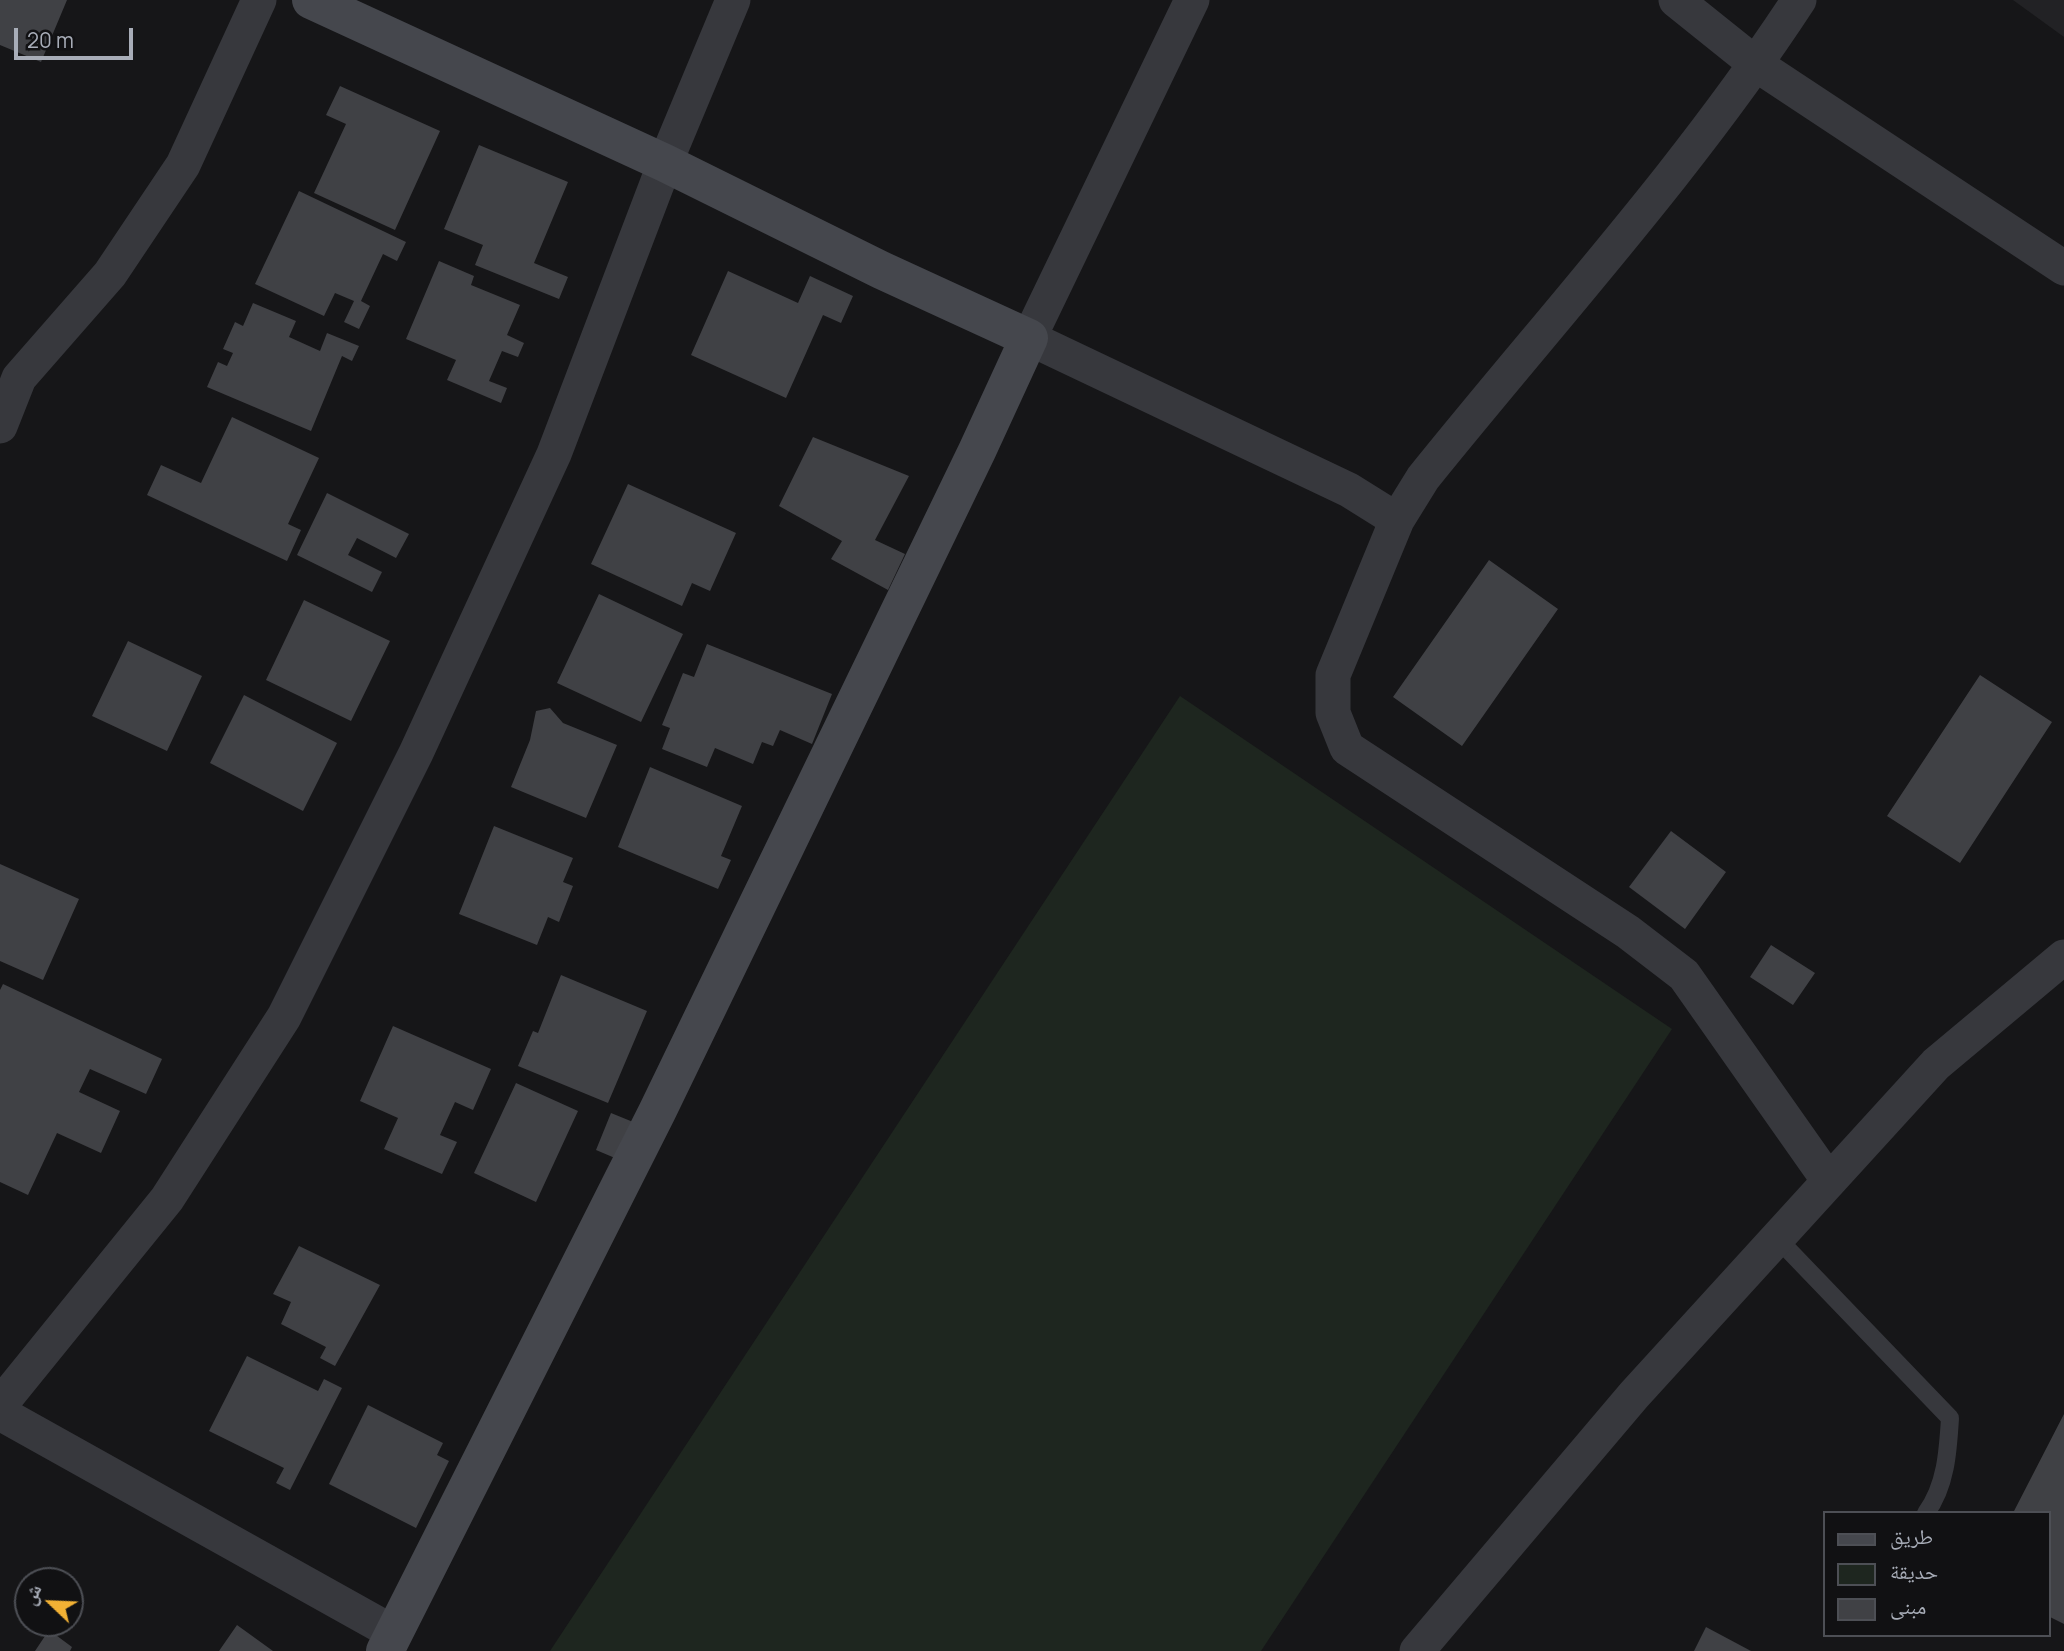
<!DOCTYPE html>
<html>
<head>
<meta charset="utf-8">
<style>
  body { margin:0 }
  #map { position:relative; width:2064px; height:1651px; overflow:hidden; background:#161618; font-family:Manrope,"Noto Naskh Arabic",sans-serif }
  canvas { display:block }
  .legend { position:absolute; left:1823px; top:1511px; width:228px; height:126px; box-sizing:border-box; background:#111113; border:2px solid #4d4f55; margin:0; padding:9px 12px; list-style:none; font-size:21px; color:#a8adb8 }
  .legend li { display:flex; align-items:center; gap:14px; height:35px }
  .legend b { width:35px; border:2px solid #4d4f55 }
  .north { position:absolute; left:14px; top:1567px; width:70px; height:70px; box-sizing:border-box; background:#111113; border:2px solid #4d4f55; border-radius:50%; rotate:293deg; font-size:19px; font-weight:700; line-height:28px; text-align:center; color:#a8adb8 }
  .north::after { content:''; display:block; margin:auto; width:24px; height:32px; background:#f2b134; clip-path:polygon(50% 0,100% 100%,50% 72%,0 100%) }
  .scale { position:absolute; left:14px; top:28px; width:119px; height:32px; box-sizing:border-box; border:4px solid #a8adb8; border-top:0; padding-left:9px; font-size:21px; line-height:24px; white-space:nowrap; color:#a8adb8; -webkit-text-stroke:5px #111113; paint-order:stroke }
</style>
</head>
<body>
<div id="map">
<canvas width="2064" height="1651"></canvas>
<ul class="legend">
<li><b style="height:9px;background:#45474d"></b>طريق</li>
<li><b style="height:19px;background:#1e261f"></b>حديقة</li>
<li><b style="height:19px;background:#404145"></b>مبنى</li>
</ul>
<div class="north">ش</div>
<div class="scale">20 m</div>
</div>
<script>
const context = document.querySelector('canvas').getContext('2d');
context.lineJoin = 'round';
function fill(path, color) {
  context.fillStyle = color;
  context.fill(path, 'evenodd');
}
function stroke(path, color, width, dash) {
  context.strokeStyle = color;
  context.lineWidth = width;
  context.lineCap = dash ? 'butt' : 'round';
  context.setLineDash(dash || []);
  context.stroke(path);
}
const built = new Path2D(`
  M2013 0H2064V37Z`);
const green = new Path2D(`
  M1180 696 1672 1029 1261 1651H550Z`);
const building = new Path2D(`
  M0 0H67L41 62 0 45Z
  M340 86 440 131 395 230 314 193 346 124 326 115Z
  M479 145 568 182 534 263 568 277 559 299 475 265 483 245 444 229Z
  M299 191 406 242 397 261 383 254 361 301 370 306 359 329 344 322 354 301 335 293 324 316 255 284Z
  M439 261 474 276 471 285 520 305 507 335 524 343 518 357 502 351 489 381 507 388 501 403 447 380 456 360 406 339Z
  M728 271 798 303 810 276 853 296 841 323 823 315 786 398 691 355Z
  M253 303 296 321 289 337 320 351 327 333 359 346 352 361 342 356 311 431 207 387 218 362 227 366 233 353 223 349 235 322 243 326Z
  M232 417 319 458 288 524 301 530 287 561 147 495 161 465 201 483Z
  M813 437 909 476 875 540 905 554 888 590 831 559 842 541 779 506Z
  M628 484 736 533 710 591 692 583 682 606 591 564Z
  M327 493 409 534 396 558 357 538 348 555 382 572 372 592 297 555Z
  M1489 560 1558 609 1462 746 1393 697Z
  M599 594 683 634 641 722 557 683Z
  M304 600 390 641 351 721 266 680Z
  M128 641 202 676 167 751 92 716Z
  M707 644 832 694 812 744 780 730 773 746 762 742 753 764 715 748 707 767 662 749 670 728 662 725 683 673 694 677Z
  M1980 675 2052 722 1960 863 1887 816Z
  M244 695 337 743 303 811 210 763Z
  M550 708 563 723 617 745 586 818 511 787 530 740 536 711Z
  M650 767 742 806 721 856 731 860 718 889 618 847Z
  M494 826 573 858 563 882 573 886 559 922 548 917 537 945 459 914Z
  M1671 831 1726 872 1685 929 1629 887Z
  M0 864 79 899 43 980 0 961Z
  M1771 945 1815 973 1793 1005 1750 977Z
  M561 975 647 1011 608 1103 518 1066 533 1031 538 1033Z
  M3 984 162 1059 146 1094 90 1069 79 1092 120 1111 101 1153 57 1133 28 1195 0 1182V990Z
  M393 1026 491 1069 473 1110 455 1102 440 1135 457 1142 442 1174 384 1149 398 1118 360 1101Z
  M516 1083 578 1111 536 1202 474 1173Z
  M611 1113 638 1124 622 1161 596 1150Z
  M299 1246 380 1285 335 1366 320 1358 326 1347 281 1324 291 1302 273 1294Z
  M247 1356 318 1391 324 1379 342 1388 290 1490 276 1483 284 1468 209 1431Z
  M368 1405 443 1443 437 1455 449 1461 416 1528 329 1484Z
  M2064 1414V1624L2048 1616V1513H2013Z
  M237 1625 273 1651H219Z
  M1706 1627 1751 1651H1694Z
  M49 1630 72 1647 70 1651H35Z`);
const lane = new Path2D(`
  M1777 1238 1950 1418C1948 1451 1946 1486 1926 1513`);
const street = new Path2D(`
  M1192 0 1029 338 1349 490 1397 520 1423 478C1550 320 1688 170 1799 0
  M1676 0 1757 65 2064 268
  M0 426 19 378 110 274 183 165 259 0
  M1397 520 1333 675V713L1347 748 1628 932 1684 975 1829 1181
  M0 1405 167 1199 284 1017 416 753 554 454 665 163 733 0
  M0 1413 394 1633
  M1417 1651 1634 1395 1936 1064 2064 957`);
const secondary = new Path2D(`
  M311 0 665 163 881 270 1029 338 977 451 657 1112 385 1651`);
fill(built, '#222225');
fill(green, '#1e261f');
fill(building, '#404145');
stroke(lane, '#37383d', 18);
stroke(street, '#37383d', 35);
stroke(secondary, '#45474d', 38);
</script>
</body>
</html>
